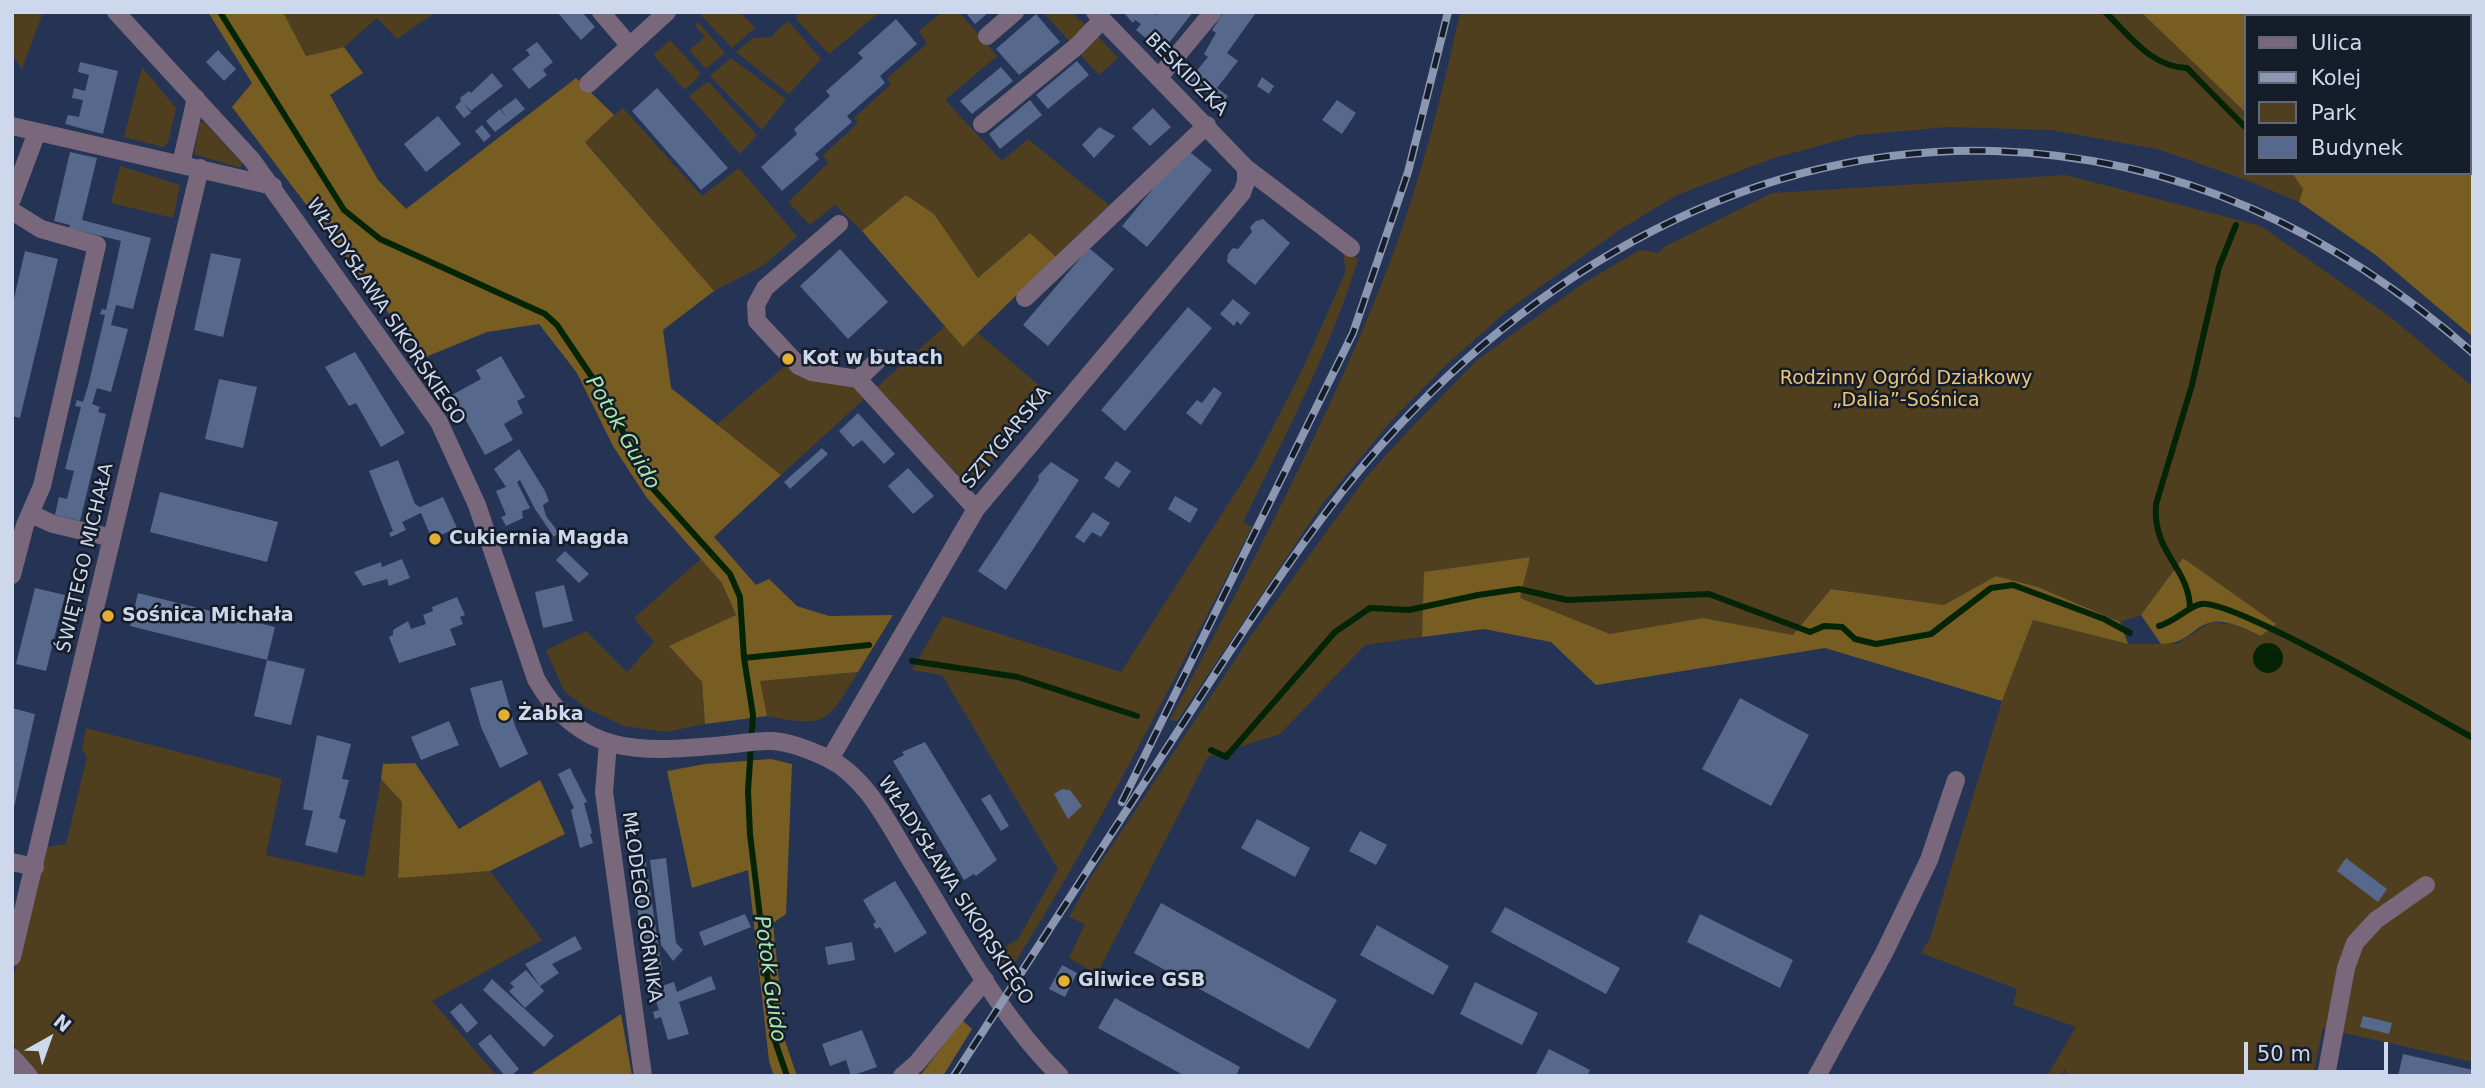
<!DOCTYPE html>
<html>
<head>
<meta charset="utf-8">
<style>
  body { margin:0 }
  #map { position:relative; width:2485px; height:1088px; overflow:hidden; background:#253454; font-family:"DejaVu Sans",sans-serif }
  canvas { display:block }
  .frame { position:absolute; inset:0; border:14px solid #ced8ec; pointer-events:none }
  .legend { position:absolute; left:2244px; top:14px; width:228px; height:161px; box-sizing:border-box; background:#151d2b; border:2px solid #5f6878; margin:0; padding:9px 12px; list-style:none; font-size:21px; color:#ced8ec }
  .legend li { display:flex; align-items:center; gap:14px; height:35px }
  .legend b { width:35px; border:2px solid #5f6878 }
  .north { position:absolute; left:14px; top:1004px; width:70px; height:70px; -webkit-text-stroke:5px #151d2b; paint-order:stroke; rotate:40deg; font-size:19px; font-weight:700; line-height:28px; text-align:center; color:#ced8ec }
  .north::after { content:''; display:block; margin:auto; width:24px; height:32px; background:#ced8ec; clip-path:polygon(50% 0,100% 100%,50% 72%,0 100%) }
  .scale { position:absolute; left:2244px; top:1042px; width:144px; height:32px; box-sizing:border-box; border:4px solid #ced8ec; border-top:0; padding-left:9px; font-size:21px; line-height:24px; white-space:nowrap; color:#ced8ec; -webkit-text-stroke:5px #151d2b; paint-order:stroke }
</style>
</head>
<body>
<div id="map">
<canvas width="2485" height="1088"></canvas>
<div class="frame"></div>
<ul class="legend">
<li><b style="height:9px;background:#79677b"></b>Ulica</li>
<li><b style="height:9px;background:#8c98b1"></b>Kolej</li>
<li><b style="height:19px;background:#4f3f1f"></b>Park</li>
<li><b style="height:19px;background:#56688b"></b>Budynek</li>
</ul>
<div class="north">N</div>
<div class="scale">50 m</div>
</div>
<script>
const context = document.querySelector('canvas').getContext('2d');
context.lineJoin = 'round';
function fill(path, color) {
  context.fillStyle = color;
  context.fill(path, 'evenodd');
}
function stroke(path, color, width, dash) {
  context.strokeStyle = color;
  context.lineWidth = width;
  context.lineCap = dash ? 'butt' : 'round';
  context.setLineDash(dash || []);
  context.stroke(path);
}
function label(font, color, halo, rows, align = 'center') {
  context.font = font + ' "DejaVu Sans",sans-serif';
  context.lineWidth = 5;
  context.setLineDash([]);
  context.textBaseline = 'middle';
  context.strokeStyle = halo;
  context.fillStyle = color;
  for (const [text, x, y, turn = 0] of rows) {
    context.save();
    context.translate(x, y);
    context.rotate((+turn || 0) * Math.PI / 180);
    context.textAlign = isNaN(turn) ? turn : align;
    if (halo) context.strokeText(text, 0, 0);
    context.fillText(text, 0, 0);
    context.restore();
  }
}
const green = new Path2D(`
  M12 12H43L22 69 12 54Z
  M283 12H436L397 39 377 18 344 47 306 56Z
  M740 12 755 28 732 48 699 13Z
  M798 12H880L829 54 796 19Z
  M942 12H959L997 56 945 100 1002 161 1028 139 1109 205 1056 257 1030 233 978 278 934 214 906 195 862 231 835 205 810 225 788 202 828 163 823 155 858 123 854 118 891 84 887 78 927 44 919 31Z
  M1043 12H1072L1087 27 1071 43Z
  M1460 12H2141L2245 112V173H2292L2303 189 2299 202 2249 181 2157 149 2051 130 1948 127 1858 135 1771 159 1677 195 1618 231 1508 310 1446 365 1391 421 1323 503 1177 721 1170 720C1248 570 1329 421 1390 262 1420 182 1442 96 1460 12Z
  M788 21 821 59 789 94 736 52 753 38 770 37Z
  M698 22 725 53 706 69 689 50 705 37 695 25Z
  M1097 35 1118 58 1099 75 1079 53Z
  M670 40 701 74 685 90 653 55Z
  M731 58 786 99 762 130 710 76Z
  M142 67 176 108 168 143 163 147 124 137Z
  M708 81 757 135 740 154 689 96Z
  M623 108 702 196 739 168 797 236 764 265 714 291 585 141Z
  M200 122H204L242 163 241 168 194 154Z
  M120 166 180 185 173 218 111 203Z
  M2066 175 2261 226 2393 319 2473 387V1062L2323 1028 2313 1076H2065L2066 1067 2061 1076H2047L2076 1027 2013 1005 2017 989 1921 953 1930 938 2002 701 2033 620 2128 644H2177L2211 622 2234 625 2261 636 2275 624 2183 558 2141 615 2120 622 2038 587 1996 576 1944 605 1831 589 1793 635 1703 618 1610 634 1519 598 1530 557 1425 572 1422 637 1365 645 1280 734 1208 757 1097 974 1069 958 1085 924 1069 917 1090 879 1250 637 1367 476 1412 427 1477 360 1582 284 1640 250 1659 253 1662 248 1772 193Z
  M1342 247 1358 259C1330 351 1285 436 1243 522L1252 527C1174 679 1098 832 1006 977L991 956 1018 939 1058 869 942 675 912 670 943 616 1121 672 1255 462 1303 368 1346 271Z
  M945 326 963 347 978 333 1050 395 969 487 877 387Z
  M787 364 799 377 855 388 864 399 781 475 717 424Z
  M701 559 723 583 736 616 669 646 702 682 705 724 667 732 624 726 586 708 564 691 546 650 586 631 627 672 654 642 634 618Z
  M858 672C827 723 827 728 767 716L759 681Z
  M86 728 282 779 266 855 364 877 381 779 402 802 398 877 490 871 542 940 432 1001 497 1076H40L12 1043V982L47 847 66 844 87 757 82 749Z`);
const forest = new Path2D(`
  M208 12H283L306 56 344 47 363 73 330 95 378 180 406 209 576 78 614 115 585 142 714 291 663 330 671 388 781 475 714 537 756 585 769 579 797 606 829 616 893 615 858 672 760 681 767 716 705 724 702 682 669 646 736 615 722 583 647 498 613 446 577 373 539 324 487 332 423 358 232 107 252 83Z
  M2141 12H2322L2326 16H2245V112Z
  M2469 155 2473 158V337L2377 256 2299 202 2303 189 2292 173H2469Z
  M906 195 934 214 978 278 1030 233 1056 257 963 347 862 231Z
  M1530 557 1520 598 1610 634 1703 618 1793 635 1831 589 1944 605 1996 576 2038 587 2120 622 2128 644 2033 620 2002 701 1825 648 1596 685 1551 642 1484 629 1422 637 1424 572Z
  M2183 558 2276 624 2261 636C2247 630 2227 619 2212 622 2191 627 2189 644 2161 644L2141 615Z
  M771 759 792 764 786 914 773 923 785 1041 797 1076H774L769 1061 748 870 692 888 667 771 705 764Z
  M415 763 459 829 540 780 565 834 490 871 398 878 402 802 381 779 383 764Z
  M621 1014 632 1076H528Z
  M962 1020 972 1029 943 1076H920Z`);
const water = new Path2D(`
  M2253 658a15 15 0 1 1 30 0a15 15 0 1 1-30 0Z`);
const stream = new Path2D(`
  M220 12 344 210 380 239 545 314 557 325 608 401 647 482 730 574 740 597 744 658 753 715 748 791 750 834 775 1041 787 1076
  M2105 12C2130 36 2151 67 2187 68L2245 127
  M2190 608C2189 567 2152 553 2156 504L2192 385 2219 267 2236 225
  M2159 626C2176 621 2189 606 2201 604 2234 599 2431 715 2473 738
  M744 658 869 645
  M912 661 1018 677 1137 716
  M1211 750 1226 757 1335 632 1370 608 1409 610 1478 595 1519 589 1567 600 1709 594 1810 632 1824 626 1842 627 1855 639 1876 644 1931 634 1991 588 2013 585 2104 619 2130 633`);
const building = new Path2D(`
  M557 12H582L595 27 581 40Z
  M965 12H989L975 24Z
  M1123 12H1152L1156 15 1159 12H1193L1162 52 1136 30 1141 24 1135 20 1133 23Z
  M1224 12 1255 14 1227 53 1238 61 1217 88 1228 96 1222 104 1189 80 1208 57 1204 54 1216 33 1212 30Z
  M1036 14 1060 42 1019 75 996 49Z
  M896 19 917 44 880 76 885 83 847 116 852 122 815 154 819 159 782 191 761 167 797 134 794 129 830 96 826 91 863 58 858 53Z
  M537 42 553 62 543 70 547 75 529 89 512 69 530 55 526 50Z
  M218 50 236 69 224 81 206 62Z
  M1077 61 1089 75 1048 109 1036 95Z
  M80 62 118 71 103 134 65 124 68 115 79 117 83 100 72 98 74 88 85 91 89 75 78 72Z
  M1001 67 1013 81 972 114 960 101Z
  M492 73 503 86 471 111 464 103 471 113 464 118 455 107 461 101 460 98 469 91 471 93Z
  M1262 77 1274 86 1269 94 1257 86Z
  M657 88 728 168 701 190 632 111Z
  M516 98 525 109 495 132 486 121 500 109 507 118 501 109Z
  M1030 100 1042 115 1000 149 989 134Z
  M1337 100 1356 113 1342 134 1322 120Z
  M1153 108 1171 127 1150 146 1132 128Z
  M438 116 461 144 426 172 404 144Z
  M482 125 491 136 484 142 475 131Z
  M1099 127 1115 136 1094 158 1082 145Z
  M1186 149 1212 170 1147 247 1122 226Z
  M70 152 97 158 82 220 151 238 133 309 116 305 111 325 128 329 111 392 97 388 92 404 100 407 98 412 106 414 80 521 55 515 59 497 67 499 74 471 65 469 81 407 75 406 77 400 83 402 88 386 105 315 100 314 102 309 106 310 121 241 69 228 70 225 54 221Z
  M1263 219 1290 243 1255 285 1227 262 1228 254 1233 248 1238 249 1252 232 1250 227 1256 221Z
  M1089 248 1114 269 1048 346 1023 325Z
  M840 249 888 302 848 339 800 286Z
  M25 251 58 259 20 418 12 416V307Z
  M211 253 241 259 223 337 194 330Z
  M1233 299 1250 313 1241 325 1237 321 1234 326 1220 314Z
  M1188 307 1212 328 1125 431 1101 410Z
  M355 352 405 433 381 447 356 403 349 406 325 367Z
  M501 356 525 397 517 401 523 413 504 424 513 440 485 455 452 395 481 379 476 370Z
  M219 379 257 387 243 448 205 439Z
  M1214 387 1222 393 1201 425 1186 413 1197 400 1202 403Z
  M858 413 895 454 884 464 862 440 853 447 839 431Z
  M822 448 828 454 790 489 784 482Z
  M519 449 545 491 549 501 543 505 546 516 559 533 554 537 535 509 520 480 517 482 530 508 522 511 523 518 506 526 501 517 506 515 496 491 506 487 494 469Z
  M398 460 415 504 420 507 443 497 457 528 432 539 421 513 402 522 406 530 391 537 389 533 393 531 369 471Z
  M1116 461 1131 471 1119 488 1104 478Z
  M1051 462 1079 480 1006 590 978 571 1039 480 1038 476Z
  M908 468 934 496 913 514 888 486Z
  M160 492 278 522 267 562 150 532Z
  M1175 496 1198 509 1190 523 1168 509Z
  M1093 512 1110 523 1101 537 1092 532 1084 543 1075 537Z
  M565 551 589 574 579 583 556 560Z
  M402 559 410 578 389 586 387 579 363 586 354 572 381 562 382 567Z
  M564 585 573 621 543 628 535 592Z
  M35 588 65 595 46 671 16 664Z
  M138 593 275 627 267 660 305 669 291 725 254 716 267 660 130 626Z
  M457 597 465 615 460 617 463 624 450 629 456 645 399 663 389 637 393 635V630L408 621 411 629 426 624 423 615 433 611 432 607Z
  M502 680 515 726 528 754 500 768 481 727 470 688Z
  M1740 698 1809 735 1771 806 1702 769Z
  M12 708 35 714 13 812H12Z
  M449 721 459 745 421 760 411 737Z
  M317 735 351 744 342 779 349 780 339 818 346 820 337 853 305 845 313 811 303 809Z
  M925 742 997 860 976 876 974 874 964 880 893 761 904 755 902 752Z
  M570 768 587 802 584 803 592 833 590 834 593 843 580 848 571 810 574 808 558 774Z
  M1062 789 1070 790 1082 806 1068 819 1054 794Z
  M990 794 1009 826 1001 831 981 799Z
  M1257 819 1310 848 1295 877 1241 848Z
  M1360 831 1387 845 1376 865 1349 851Z
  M666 858 676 943 683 950 673 961 661 945 650 860Z
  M2346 858 2387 889 2378 902 2337 871Z
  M646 862 662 971 647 975 631 864Z
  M895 881 927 933 895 953 880 927 876 929 873 924 876 922 863 900Z
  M1161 903 1337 1000 1309 1049 1134 953Z
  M1505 907 1620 968 1606 994 1491 932Z
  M745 914 751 927 704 946 699 932Z
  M1700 914 1793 960 1780 988 1687 942Z
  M1377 925 1449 966 1433 995 1360 955Z
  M575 936 582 949 552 964 559 973 540 986 525 964Z
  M852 942 855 960 828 965 825 947Z
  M1062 965 1077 973 1065 997 1049 989Z
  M526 970 544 991 525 1008 509 991 514 987 510 983Z
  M711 976 716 989 679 1002 689 1034 668 1040 661 1017 655 1019 653 1012 659 1010 652 989 674 982 677 992Z
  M492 979 554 1036 544 1047 483 990Z
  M1475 982 1538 1013 1522 1045 1460 1014Z
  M1115 998 1240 1067 1236 1076H1185L1098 1028Z
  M461 1003 478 1023 467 1033 450 1012Z
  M2363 1016 2392 1023 2389 1034 2360 1027Z
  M862 1030 877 1067 851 1076 846 1060 830 1066 822 1044Z
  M490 1034 519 1069 511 1076H505L478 1044Z
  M1549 1049 1590 1070 1587 1076H1535Z
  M2403 1054 2473 1070V1076H2398Z`);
const minor = new Path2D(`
  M116 12 252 160 439 422 477 505 536 679C581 759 644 752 724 745 740 744 756 740 772 741 791 742 810 750 827 758 870 778 893 834 918 872 961 942 1001 1018 1060 1076
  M601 12 630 46
  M1095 12 1246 168 1351 248
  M987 36 1015 12
  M1159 77 1213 12
  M588 84 667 12
  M982 124 1077 46 1102 20
  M12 126 273 186
  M181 164 196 98
  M12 199 37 132
  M12 211 41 229 97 245 42 486 25 525 12 575
  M839 224 765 288 756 305 757 321 799 366 812 372 858 379 976 509
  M1025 298 1207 125
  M858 379 880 358
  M31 514 53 524 112 538
  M608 743 604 792 643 1076
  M830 759 976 509 1242 193 1246 182V168
  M12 862 35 867
  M12 957 200 168
  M12 1057 29 1076
  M902 1076 917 1063 985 980
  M1817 1076 1884 953 1929 860 1956 780
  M2326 1076 2346 968 2355 943 2376 920 2426 885`);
const rail = new Path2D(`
  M2362 12 2366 16
  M2382 12 2385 16
  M2469 95 2473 99
  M2469 114 2473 117
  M1122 802 1353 333 1408 172 1448 12
  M954 1076C1029 961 1103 846 1178 731 1233 647 1286 562 1349 483 1508 287 1734 144 1994 151 2180 157 2334 231 2473 353`);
const markers = [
  [788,359,7,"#e3ae34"],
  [435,539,7,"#e3ae34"],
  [108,616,7,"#e3ae34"],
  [504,715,7,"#e3ae34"],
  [1064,981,7,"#e3ae34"]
];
const streetNames = [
  ["BESKIDZKA",1186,75,45],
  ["WŁADYSŁAWA SIKORSKIEGO",385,312,56],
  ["SZTYGARSKA",1007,438,-50],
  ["ŚWIĘTEGO MICHAŁA",86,558,-77],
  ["WŁADYSŁAWA SIKORSKIEGO",955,891,57],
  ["MŁODEGO GÓRNIKA",641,907,82]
];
const poiNames = [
  ["Kot w butach",802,359],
  ["Cukiernia Magda",449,539],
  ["Sośnica Michała",122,616],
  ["Żabka",518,715],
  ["Gliwice GSB",1078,981]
];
const parkNames = [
  ["Rodzinny Ogród Działkowy",1906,379],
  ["„Dalia”-Sośnica",1906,401]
];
const waterNames = [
  ["Potok Guido",622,433,60],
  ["Potok Guido",769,979,82]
];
fill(green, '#4f3f1f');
fill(forest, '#785d22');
fill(water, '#032405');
stroke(stream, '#032405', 6);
fill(building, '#56688b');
stroke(minor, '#79677b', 18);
stroke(rail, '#8c98b1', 8);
stroke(rail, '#151d2b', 5, [16]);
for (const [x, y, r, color] of markers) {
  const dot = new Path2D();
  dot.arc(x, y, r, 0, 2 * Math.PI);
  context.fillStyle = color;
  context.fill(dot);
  stroke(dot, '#151d2b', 2.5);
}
label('19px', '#ced8ec', '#151d2b', streetNames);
label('bold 19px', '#ced8ec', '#151d2b', poiNames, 'left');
label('19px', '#eec570', '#151d2b', parkNames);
label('italic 21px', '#a7eaa6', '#151d2b', waterNames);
</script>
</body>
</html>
